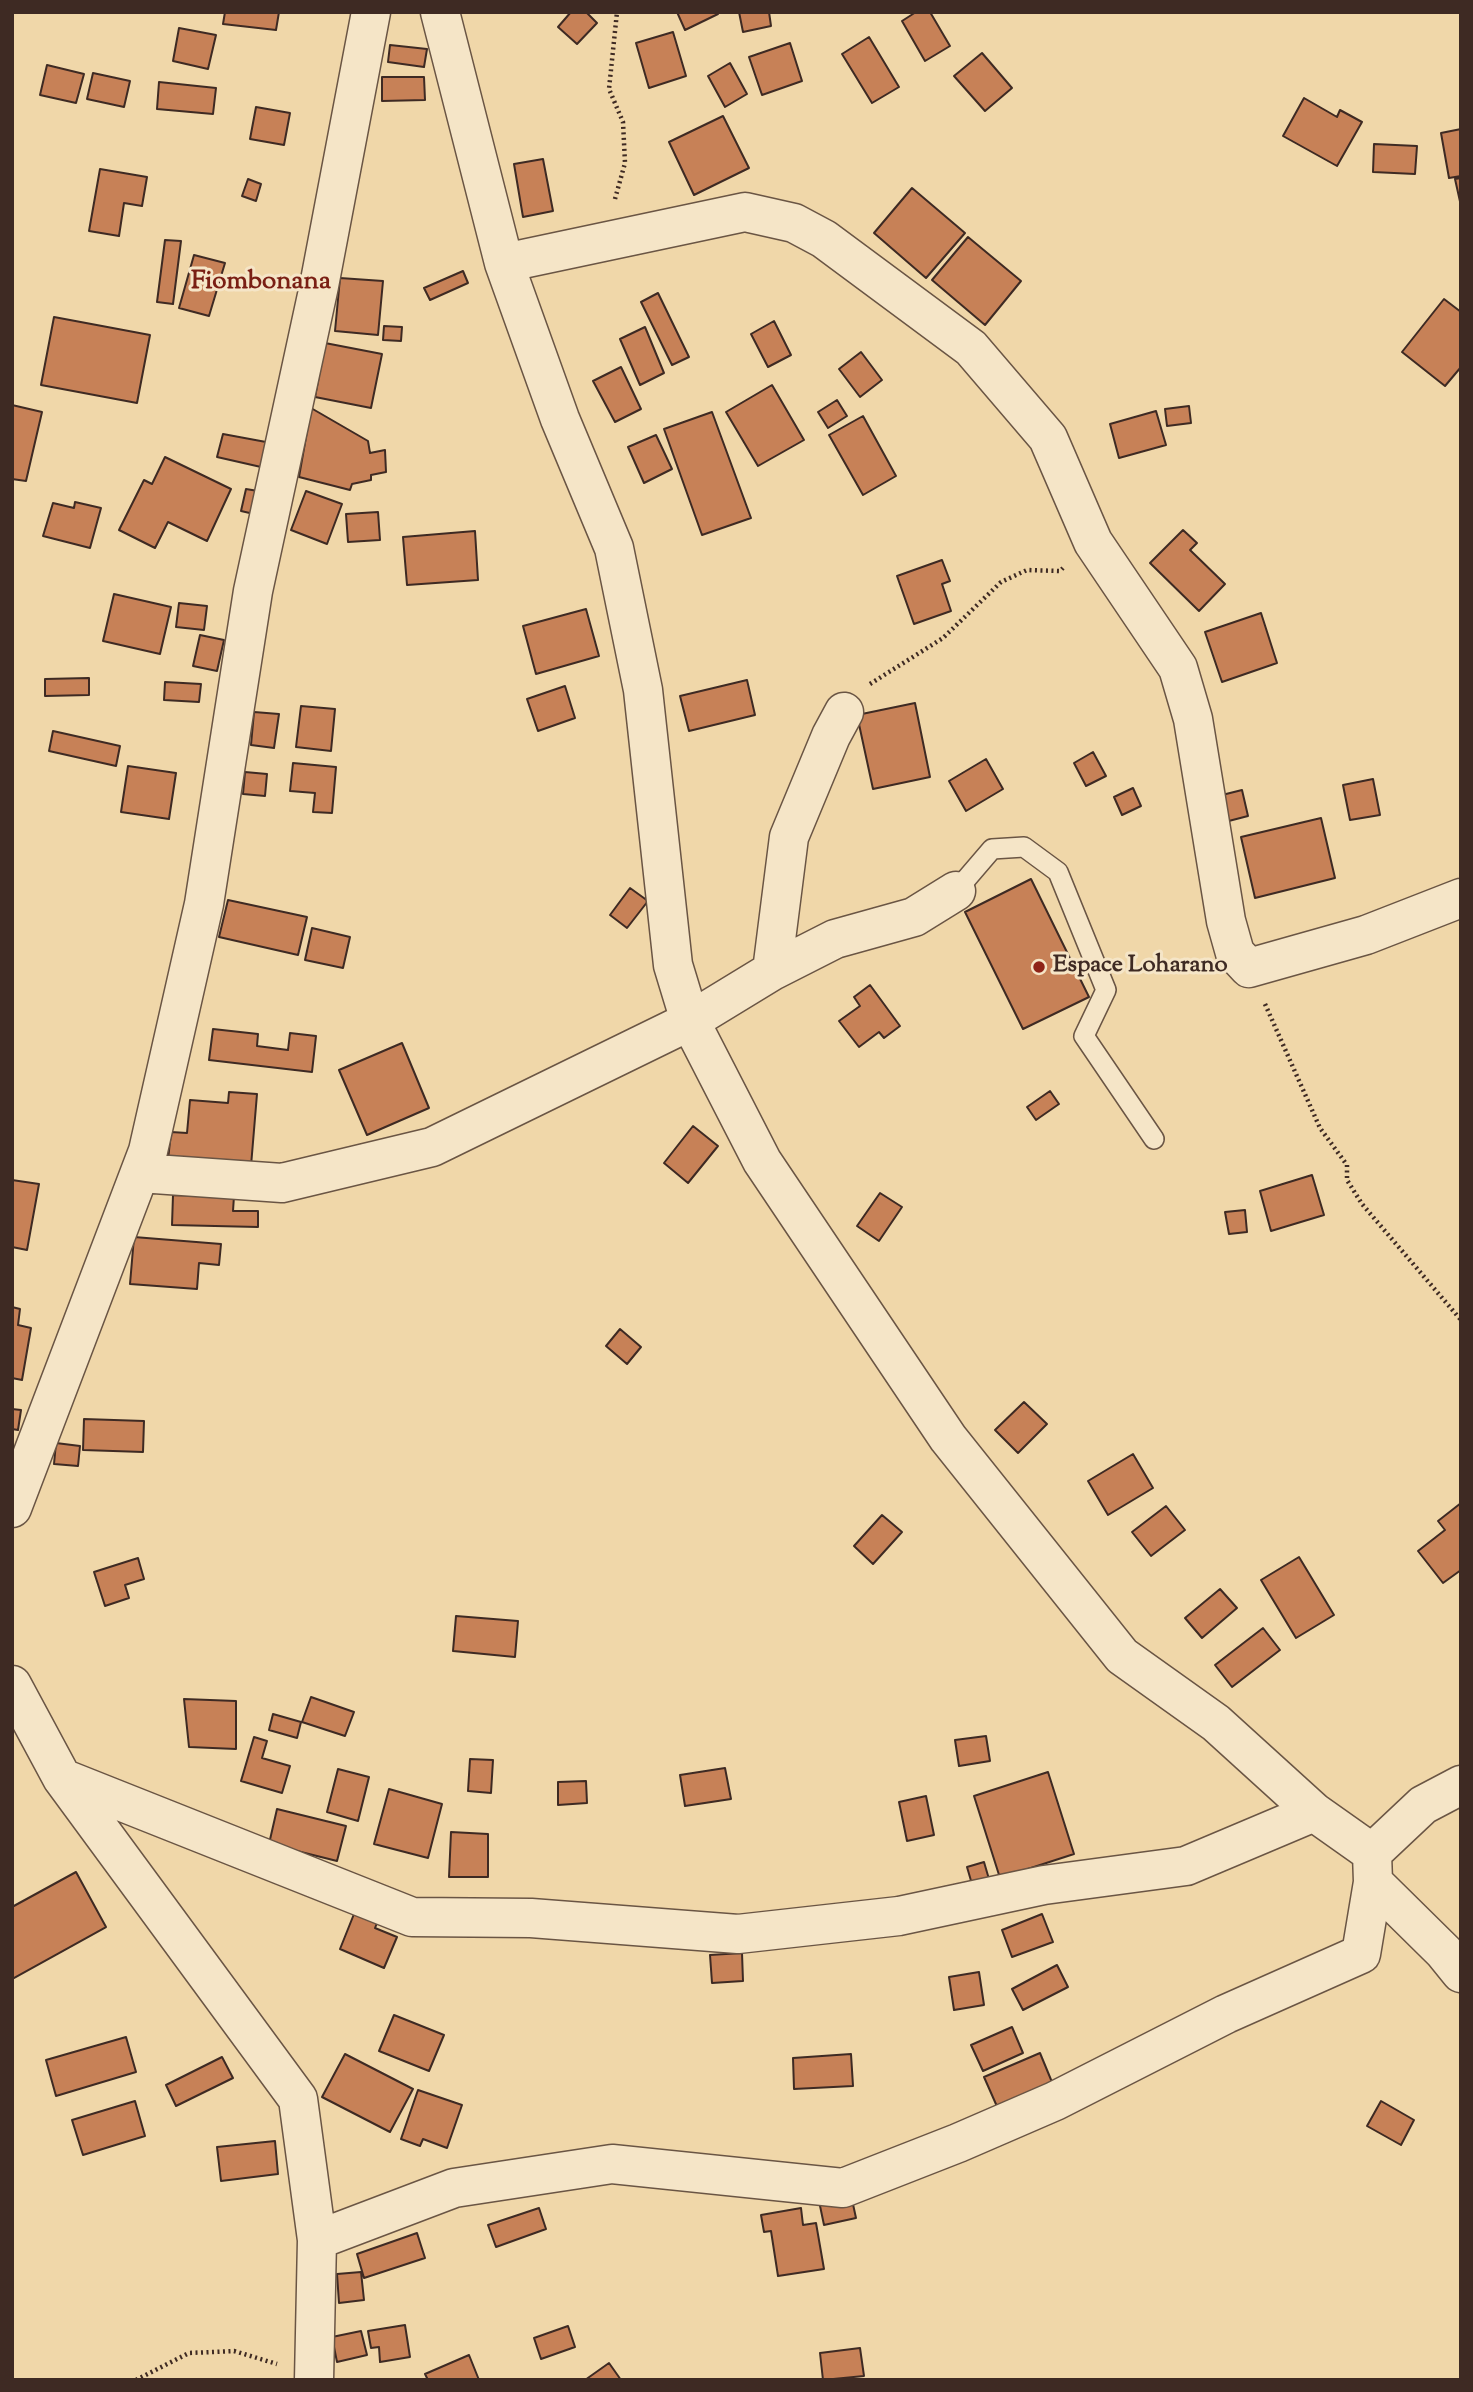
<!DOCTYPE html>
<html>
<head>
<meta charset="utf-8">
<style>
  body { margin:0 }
  #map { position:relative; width:1473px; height:2392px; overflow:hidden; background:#f0d7a9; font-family:"Sorts Mill Goudy",serif }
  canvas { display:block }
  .frame { position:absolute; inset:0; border:14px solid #3e2a23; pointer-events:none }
</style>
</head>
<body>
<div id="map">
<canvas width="1473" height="2392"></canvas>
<div class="frame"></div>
</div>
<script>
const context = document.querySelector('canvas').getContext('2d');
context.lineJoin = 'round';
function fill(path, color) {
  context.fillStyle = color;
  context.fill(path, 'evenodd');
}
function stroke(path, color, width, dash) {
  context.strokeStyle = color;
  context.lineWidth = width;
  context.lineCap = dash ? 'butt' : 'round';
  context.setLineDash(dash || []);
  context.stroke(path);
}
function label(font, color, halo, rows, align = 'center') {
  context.font = font + ' "Sorts Mill Goudy",serif';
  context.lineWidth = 6;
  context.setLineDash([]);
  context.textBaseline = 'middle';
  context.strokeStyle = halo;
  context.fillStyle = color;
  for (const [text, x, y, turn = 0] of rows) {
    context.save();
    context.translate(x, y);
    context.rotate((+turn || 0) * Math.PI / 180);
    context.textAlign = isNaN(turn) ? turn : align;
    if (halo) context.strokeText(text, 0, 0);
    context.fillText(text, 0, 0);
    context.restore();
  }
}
const building = new Path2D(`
  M225 12H279L276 30 223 24Z
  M571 12H586L597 23 577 44 558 27Z
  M677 12H717L718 14 685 30Z
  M739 12H769L771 26 743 32Z
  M916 12H930L950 46 925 61 902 21Z
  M179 28 216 35 208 69 173 61Z
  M673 32 686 76 649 88 636 43Z
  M869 37 899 87 872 103 842 54Z
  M790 43 802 81 762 95 749 57Z
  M390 45 427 49 424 67 388 62Z
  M982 53 1012 88 985 111 954 76Z
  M730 63 747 94 725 107 708 76Z
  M47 65 84 74 76 103 40 95Z
  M93 73 130 81 124 107 87 99Z
  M382 77H424L425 100 382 101Z
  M159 82 216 88 213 114 157 109Z
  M1304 98 1337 117 1340 110 1362 122 1337 166 1283 136Z
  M256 107 290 113 284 145 250 139Z
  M723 116 749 168 694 195 669 142Z
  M1461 129V176L1449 178 1441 133Z
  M1374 144 1417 146 1415 174 1373 172Z
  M543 159 553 211 523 217 514 164Z
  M100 169 147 177 142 206 124 203 119 236 89 231Z
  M1461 178V206L1455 179Z
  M248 179 261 184 256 201 242 196Z
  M912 188 965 233 926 278 874 233Z
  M968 237 1021 281 985 325 932 280Z
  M165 240 181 241 173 304 157 302Z
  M194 255 225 263 209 316 179 308Z
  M463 271 468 283 430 300 424 288Z
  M340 278 383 281 378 335 335 331Z
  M658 293 689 357 672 365 641 302Z
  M1444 299 1461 312V367L1445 386 1402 352Z
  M54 317 150 335 137 403 41 385Z
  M774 321 791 355 768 367 751 334Z
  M384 326 402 327 401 341 383 340Z
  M645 327 664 373 640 385 620 339Z
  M325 343 382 354 371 408 315 397Z
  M861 352 882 380 860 397 839 369Z
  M621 367 641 409 615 422 593 381Z
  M772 385 804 440 758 466 726 412Z
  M837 400 847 416 828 428 818 412Z
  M12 405 42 412 26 481 12 479Z
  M1189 406 1191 423 1167 426 1165 409Z
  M311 408 368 441 370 453 385 450 386 472 371 475V480L352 484 350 490 299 477Z
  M1156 411 1166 445 1119 458 1110 424Z
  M712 412 751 518 702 535 664 429Z
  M863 416 896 476 863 495 829 435Z
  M223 434 266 442 261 467 217 457Z
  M656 435 672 469 644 483 628 447Z
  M165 457 231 489 207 541 168 522 155 548 119 530 144 480 152 484Z
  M246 489 258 491 254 514 241 511Z
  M306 491 342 504 327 544 291 530Z
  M75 502 101 508 90 548 43 536 53 503 74 508Z
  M378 512 380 540 348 542 346 514Z
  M1183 530 1197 543 1190 550 1225 584 1199 611 1150 563Z
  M475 531 478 580 407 585 403 537Z
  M942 560 950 581 942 584 951 611 914 624 897 576Z
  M114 594 171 607 160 654 103 641Z
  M179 603 207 606 204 630 176 627Z
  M586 609 599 656 536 674 523 626Z
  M1261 613 1277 663 1222 682 1205 632Z
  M200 635 224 640 217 671 193 666Z
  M89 678V695L45 696V679Z
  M747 680 755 715 689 731 680 696Z
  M165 682 201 684 199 702 164 700Z
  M565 686 575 718 538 731 527 699Z
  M915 703 930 777 873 789 857 715Z
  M301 706 335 709 331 751 296 747Z
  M254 712 279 714 274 748 251 745Z
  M53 731 120 746 116 766 49 751Z
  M1093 752 1106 776 1086 786 1074 763Z
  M986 759 1003 789 966 811 949 781Z
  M293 763 336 767 332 813 313 812 315 793 290 791Z
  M128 766 176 773 169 819 121 812Z
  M245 772 267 774 265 796 243 794Z
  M1373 779 1380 815 1350 820 1343 785Z
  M1133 788 1141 806 1122 815 1114 797Z
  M1242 790 1248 816 1221 823 1214 797Z
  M1321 818 1335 878 1255 898 1241 837Z
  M1031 879 1089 997 1023 1029 965 912Z
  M630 888 648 901 627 928 610 915Z
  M228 900 307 917 298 955 219 937Z
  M312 928 350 937 343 968 305 960Z
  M870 985 900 1026 884 1038 879 1032 859 1047 839 1021 860 1006 854 997Z
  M213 1029 258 1034 257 1046 288 1050 290 1033 316 1036 312 1072 209 1060Z
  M402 1043 429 1108 367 1135 339 1070Z
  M1050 1091 1059 1104 1036 1120 1027 1107Z
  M229 1092 257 1094 251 1166 168 1160 171 1132 187 1133 190 1100 228 1103Z
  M693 1126 718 1146 688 1183 664 1163Z
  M1312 1175 1324 1215 1271 1231 1260 1191Z
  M12 1180 39 1184 27 1250 12 1247Z
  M880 1193 902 1207 879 1241 857 1226Z
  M173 1195 234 1196 233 1211H258V1227L172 1225Z
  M1245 1210 1247 1232 1229 1234 1225 1212Z
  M134 1237 221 1244 219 1265 199 1263 197 1289 130 1284Z
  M12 1307 20 1309 18 1325 31 1328 22 1380 12 1378Z
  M620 1329 641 1347 627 1364 606 1346Z
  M1024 1402 1047 1424 1018 1453 995 1430Z
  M12 1409 21 1410 18 1430 12 1429Z
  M84 1419 144 1421 143 1452 83 1450Z
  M56 1443 80 1446 78 1466 54 1464Z
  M1133 1454 1153 1488 1108 1515 1088 1481Z
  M1461 1503V1570L1443 1583 1418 1551 1445 1530 1438 1521Z
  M1166 1506 1185 1530 1151 1556 1132 1532Z
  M882 1515 902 1532 873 1564 854 1546Z
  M1299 1557 1334 1615 1296 1638 1261 1580Z
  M138 1558 144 1579 125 1585 129 1598 105 1606 94 1572Z
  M1220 1589 1237 1608 1202 1638 1185 1618Z
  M456 1616 518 1621 515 1657 453 1651Z
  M1263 1628 1280 1650 1232 1687 1215 1665Z
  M311 1697 354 1712 345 1736 302 1722Z
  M184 1699 236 1701V1749L189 1747Z
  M273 1714 301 1722 297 1738 269 1730Z
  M986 1736 990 1761 959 1766 955 1740Z
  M254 1737 267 1741 262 1758 290 1766 282 1793 241 1781Z
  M470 1759 493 1760 491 1793 468 1791Z
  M725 1768 731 1799 685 1806 680 1775Z
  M338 1769 369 1777 358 1821 327 1812Z
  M1048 1772 1074 1854 1000 1878 974 1796Z
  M586 1781 587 1803 558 1805V1782Z
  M389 1789 442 1804 428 1858 374 1844Z
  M926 1796 934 1835 907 1841 899 1802Z
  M277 1809 346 1826 337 1861 269 1844Z
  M451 1832 488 1834V1877H449Z
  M984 1862 991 1886 974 1891 967 1867Z
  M76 1872 106 1927 12 1979V1907Z
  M356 1909 379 1918 375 1928 397 1937 384 1968 340 1949Z
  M1042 1914 1053 1942 1012 1957 1002 1930Z
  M742 1953 743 1981 712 1983 710 1955Z
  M1057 1965 1068 1987 1023 2010 1012 1989Z
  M979 1972 984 2005 954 2010 949 1977Z
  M394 2015 444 2035 429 2071 379 2051Z
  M1012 2027 1023 2053 983 2071 971 2045Z
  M126 2037 136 2072 56 2096 46 2060Z
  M1040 2053 1054 2087 999 2111 984 2077Z
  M345 2054 413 2089 390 2132 322 2097Z
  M851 2054 853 2086 794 2089 793 2058Z
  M222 2057 233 2078 176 2106 166 2085Z
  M418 2090 462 2105 447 2148 423 2139 420 2146 401 2139Z
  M135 2101 145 2136 83 2155 72 2120Z
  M1381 2101 1414 2120 1401 2145 1367 2126Z
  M275 2141 278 2174 221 2181 217 2147Z
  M851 2195 856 2218 824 2225 819 2201Z
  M539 2208 546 2229 496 2247 488 2225Z
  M801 2208 803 2225 816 2223 824 2269 778 2276 771 2231 764 2232 761 2215Z
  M417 2233 425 2258 364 2278 357 2254Z
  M361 2272 364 2300 339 2303 337 2274Z
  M405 2325 410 2357 380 2362 379 2347 371 2348 368 2331Z
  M568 2326 575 2347 541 2359 534 2338Z
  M361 2331 367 2355 337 2362 332 2337Z
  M860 2348 864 2376 823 2380 820 2353Z
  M469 2355 479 2380H428L425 2374Z
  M609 2363 621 2380H585Z`);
const path = new Path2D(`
  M615 199 625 163 623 122 609 89 617 12
  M870 684 943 638 1001 582 1027 570 1060 571 1063 568
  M1265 1004 1320 1128 1347 1165V1180L1362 1204 1461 1320
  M136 2380 189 2353 234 2351 277 2364`);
const service = new Path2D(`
  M956 891 992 849 1024 847 1058 872 1106 990 1084 1036 1154 1139`);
const minor = new Path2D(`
  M440 12 504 263 560 419 614 548 643 690 673 965 690 1021 762 1161 948 1438 1122 1656 1216 1723 1314 1812 1372 1853
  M504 263 745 212 794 223 824 239 971 348 1048 438 1093 542 1178 668 1193 719 1226 921 1235 953 1249 968 1366 935 1461 898
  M772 971 835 939 914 917 956 891
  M140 1173 282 1183 432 1147 690 1021 772 971 789 837 831 736 844 712
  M12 1508 148 1151 204 904 253 591 319 286 371 12
  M12 1685 62 1778 298 2099 317 2240
  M62 1778 412 1917 531 1918 738 1934 899 1916 1044 1885 1186 1866 1314 1812
  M1461 1785 1423 1805 1372 1853 1373 1882 1444 1952 1461 1973
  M314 2380 317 2240 454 2188 612 2164 843 2188 958 2143 1055 2101 1226 2014 1361 1954 1373 1882`);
const markers = [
  [1039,967,7,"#8f2418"]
];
const poiNames = [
  ["Espace Loharano",1053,967]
];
const neighbourhoodNames = [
  ["Fiombonana",261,284]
];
fill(building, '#c78157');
stroke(building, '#3e2a23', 2);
stroke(service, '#6a5544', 22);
stroke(minor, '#6a5544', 41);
stroke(path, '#3e2a23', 4.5, [2, 3.5]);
stroke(service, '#f5e5c7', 19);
stroke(minor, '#f5e5c7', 38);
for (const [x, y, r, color] of markers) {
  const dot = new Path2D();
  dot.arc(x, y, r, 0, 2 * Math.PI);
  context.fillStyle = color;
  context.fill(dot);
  stroke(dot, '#f5e5c7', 2.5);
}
label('bold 24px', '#3e2a23', '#f5e5c7', poiNames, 'left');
label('bold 26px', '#7a1f14', '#f5e5c7', neighbourhoodNames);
</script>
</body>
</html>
